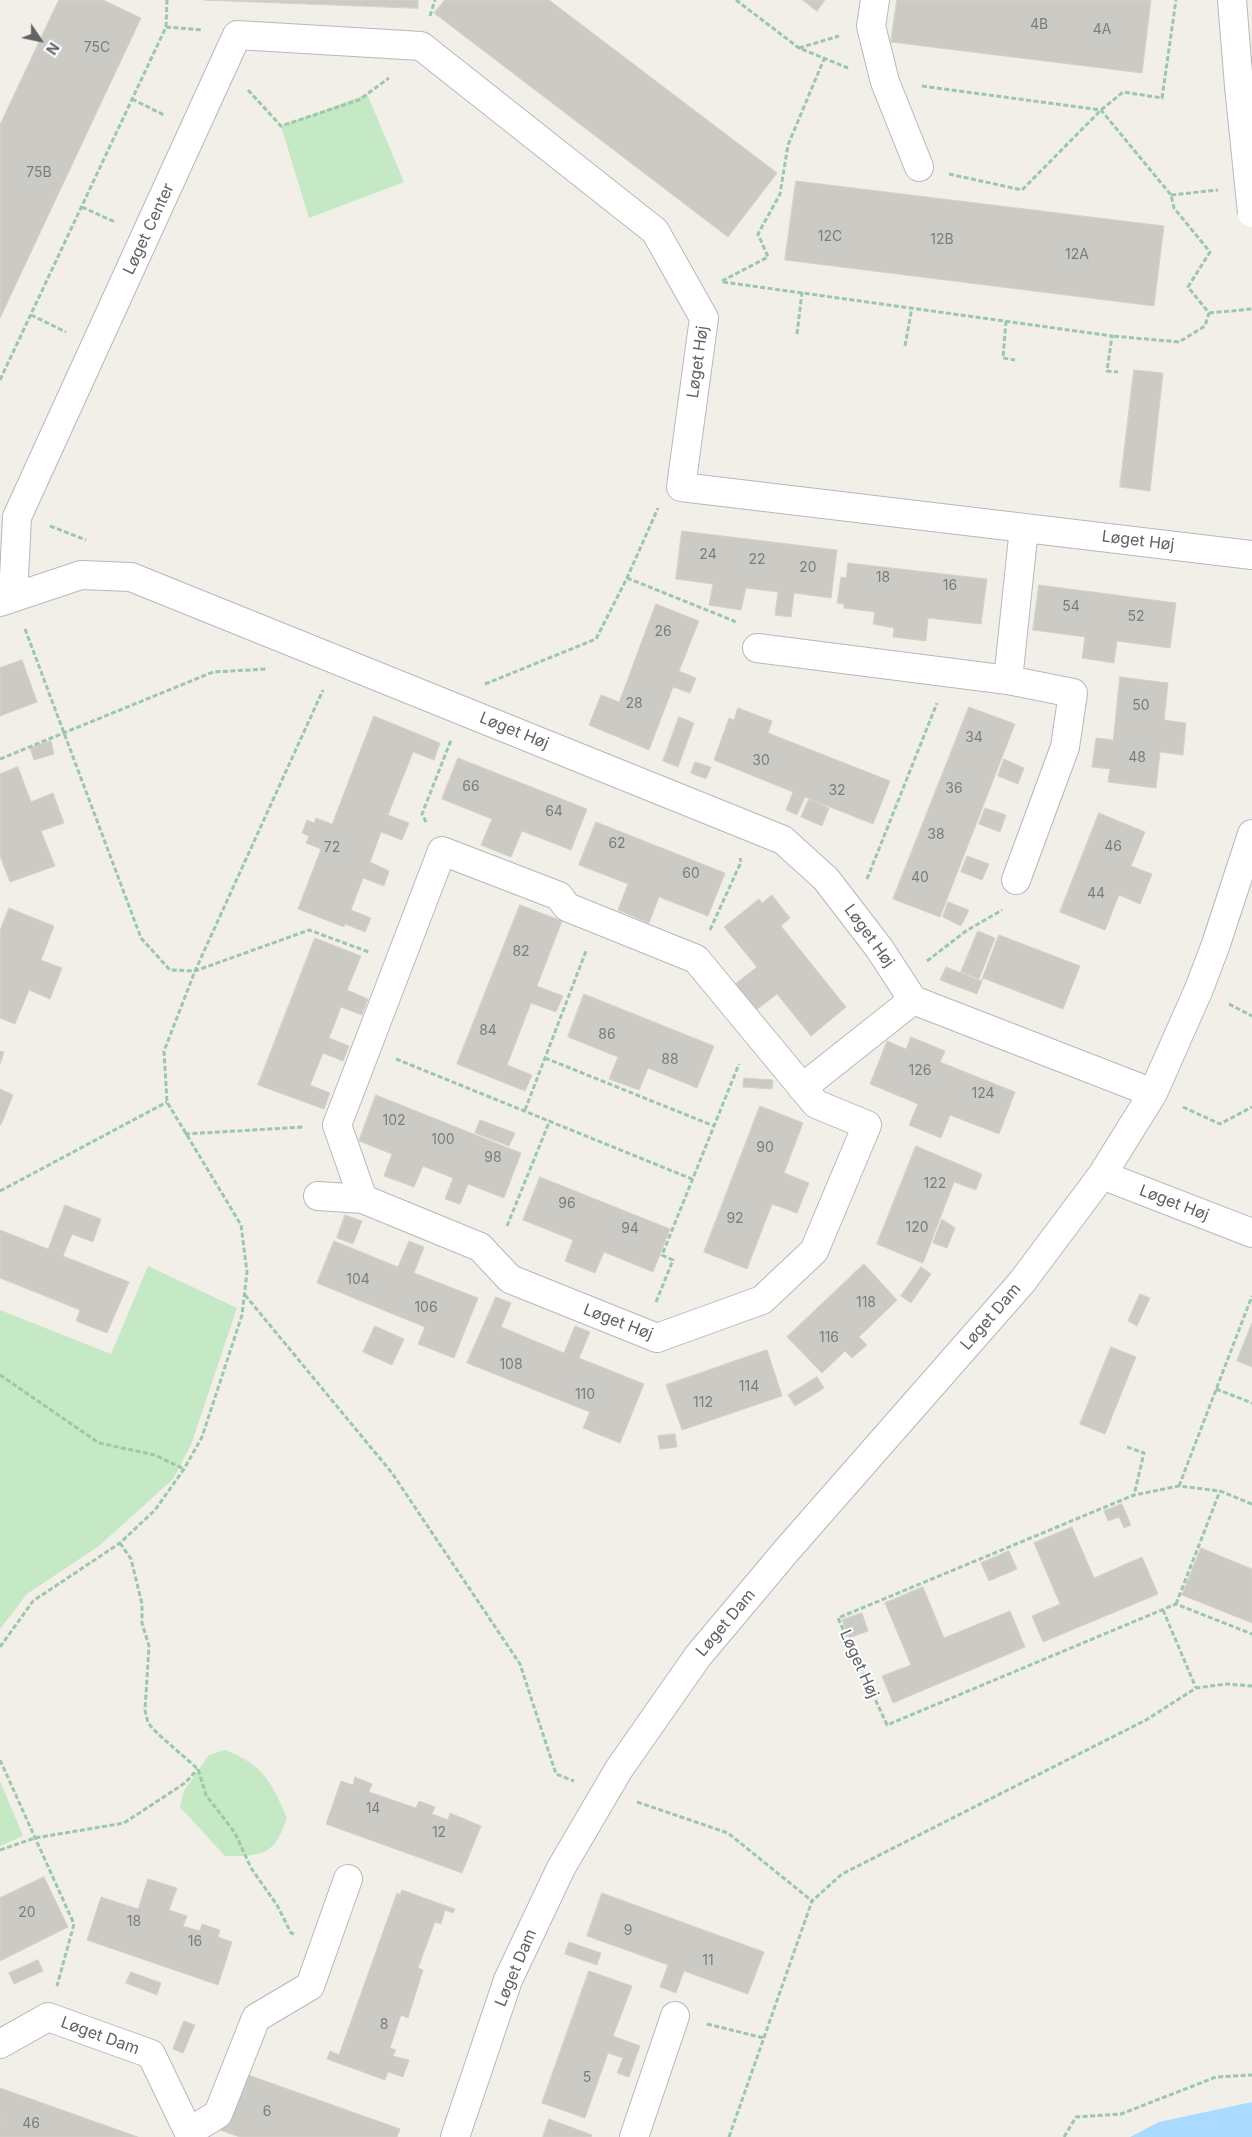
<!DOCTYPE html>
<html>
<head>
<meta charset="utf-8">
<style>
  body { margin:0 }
  #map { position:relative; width:1252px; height:2137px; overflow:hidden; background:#f1efe8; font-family:Inter,sans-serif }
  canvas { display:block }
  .north { position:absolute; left:15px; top:15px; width:50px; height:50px; -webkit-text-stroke:4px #fff; paint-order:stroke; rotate:124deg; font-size:14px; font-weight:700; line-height:20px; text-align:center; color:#5f6368 }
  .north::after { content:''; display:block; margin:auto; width:18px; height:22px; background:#5f6368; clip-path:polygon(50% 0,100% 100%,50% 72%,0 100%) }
</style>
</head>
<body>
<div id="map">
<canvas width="1252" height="2137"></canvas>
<div class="north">N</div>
</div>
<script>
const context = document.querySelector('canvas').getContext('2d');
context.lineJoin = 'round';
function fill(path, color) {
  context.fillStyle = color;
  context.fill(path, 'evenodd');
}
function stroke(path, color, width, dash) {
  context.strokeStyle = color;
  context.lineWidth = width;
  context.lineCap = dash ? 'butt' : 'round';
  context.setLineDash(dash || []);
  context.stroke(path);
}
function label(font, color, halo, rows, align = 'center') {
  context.font = font + ' Inter,sans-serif';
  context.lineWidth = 4;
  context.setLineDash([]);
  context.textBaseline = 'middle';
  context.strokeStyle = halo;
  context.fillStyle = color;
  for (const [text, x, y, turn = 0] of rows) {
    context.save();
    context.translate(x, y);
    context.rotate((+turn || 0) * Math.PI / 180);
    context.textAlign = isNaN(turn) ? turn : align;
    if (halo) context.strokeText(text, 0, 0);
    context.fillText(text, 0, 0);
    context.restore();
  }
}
const green = new Path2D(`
  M367 94 404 182 309 218 281 126Z
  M148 1266 237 1308 191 1445 173 1479 99 1546 27 1594 0 1629V1310L111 1354Z
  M225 1750C264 1765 271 1782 287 1818 274 1856 263 1856 225 1856L180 1807 184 1791 209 1755Z
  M0 1781 23 1836 0 1846Z`);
const water = new Path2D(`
  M1252 2102V2137H1130L1159 2122Z`);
const building = new Path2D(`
  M59 0H103L141 18 0 318V125Z
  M204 0H418V8Z
  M445 0H549L777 173 728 237 434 13Z
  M803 0H825L817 11Z
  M897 0H1151L1142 73 891 42Z
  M796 181 1164 226 1154 306 785 260Z
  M1134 370 1163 373 1150 491 1120 487Z
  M682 531 837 550 831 598 794 593 791 617 775 615 778 592 746 588 741 610 709 605 713 584 676 579Z
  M848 563 987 579 981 624 928 618 926 641 893 637 894 628 873 624 875 612 844 608V604L837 603 841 577 846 578Z
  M1039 585 1176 603 1170 648 1117 641 1114 663 1082 658 1085 637 1033 630Z
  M656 604 699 621 679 671 696 678 690 693 673 687 649 750 589 725 601 695 619 702Z
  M22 660 37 702 0 716V668Z
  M1120 677 1168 683 1164 720 1186 723 1183 755 1160 752 1156 788 1108 782 1110 769 1092 767 1096 738 1113 740Z
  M969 707 1015 724 940 917 893 899Z
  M738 708 772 721 768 733 890 781 873 824 805 797 797 815 786 810 793 792 714 760 729 718 734 720Z
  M374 716 440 743 434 760 413 752 388 815 409 823 402 840 381 832 370 862 389 871 384 886 363 878 351 910 371 918 365 932 345 924 344 927 298 909 321 849 306 843 309 836 302 833 307 820 314 823 316 818 332 824Z
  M679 717 694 723 678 767 663 761Z
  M51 741 54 754 34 760 30 748Z
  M458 758 587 809 571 850 522 831 511 857 481 845 492 819 442 799Z
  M1004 759 1024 768 1018 784 998 776Z
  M695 762 711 767 706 779 691 773Z
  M18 767 31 802 53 793 64 823 41 831 55 866 10 882 0 856V774Z
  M809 799 829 808 822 826 801 817Z
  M985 808 1006 815 1000 832 979 824Z
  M1099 813 1145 832 1131 866 1152 874 1140 904 1119 895 1105 930 1060 912Z
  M596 822 725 873 708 916 659 897 649 923 618 910 628 884 579 865Z
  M967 856 989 864 982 880 961 872Z
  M772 895 790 918 781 926 846 1007 811 1036 777 994 755 1011 734 985 757 967 724 927 759 899 762 903Z
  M948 902 969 910 961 926 943 917Z
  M520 905 562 921 537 986 563 996 556 1012 531 1003 507 1065 532 1075 525 1091 457 1064Z
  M9 908 54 926 41 960 62 968 50 999 29 990 15 1024 0 1018V931Z
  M978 931 995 938 979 979 961 972Z
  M999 935 1080 966 1063 1009 983 978 977 994 940 980 946 967 981 981Z
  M315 938 361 956 347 990 368 999 362 1015 341 1007 329 1038 349 1046 343 1061 323 1053 310 1085 330 1093 324 1109 258 1085Z
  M584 994 714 1046 697 1088 648 1068 639 1090 609 1079 618 1057 568 1037Z
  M911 1037 945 1051 940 1062 1015 1092 999 1134 950 1115 941 1138 909 1125 918 1104 870 1084 887 1041 906 1049Z
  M0 1051 4 1052 0 1064Z
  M744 1078 773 1080 772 1089 743 1087Z
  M0 1089 13 1095 1 1125 0 1124Z
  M376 1095 521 1153 504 1198 468 1184 460 1204 445 1199 453 1178 423 1166 414 1187 384 1176 392 1154 359 1141Z
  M760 1106 803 1123 784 1173 809 1183 797 1213 772 1204 747 1269 704 1252Z
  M480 1120 515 1133 509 1146 475 1133Z
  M916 1146 982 1174 976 1190 954 1182 923 1263 877 1244Z
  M540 1177 670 1229 653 1272 604 1252 595 1273 565 1261 573 1240 523 1220Z
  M65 1205 101 1219 93 1242 72 1234 63 1256 129 1282 107 1333 76 1321 80 1310 0 1278V1230L48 1249Z
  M345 1215 362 1221 353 1244 337 1238Z
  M942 1219 955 1228 947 1248 933 1243Z
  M334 1241 398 1267 409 1241 424 1247 414 1273 478 1298 454 1358 418 1344 425 1327 317 1283Z
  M864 1264 897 1300 859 1337 867 1345 852 1358 845 1351 822 1373 787 1337Z
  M921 1267 931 1274 911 1303 901 1296Z
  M1140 1294 1150 1298 1137 1326 1128 1321Z
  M496 1297 511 1303 501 1327 564 1353 575 1326 590 1332 579 1358 644 1384 620 1443 583 1428 590 1412 467 1363Z
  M1252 1323V1367L1237 1361Z
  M375 1326 404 1339 392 1365 363 1352Z
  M1111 1347 1136 1357 1105 1434 1080 1424Z
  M767 1350 782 1396 682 1430 666 1385Z
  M817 1377 824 1388 795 1406 788 1395Z
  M675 1434 677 1447 660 1449 658 1436Z
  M1122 1504 1131 1525 1124 1528 1119 1517 1108 1521 1104 1511Z
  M1072 1527 1094 1578 1142 1557 1158 1594 1043 1642 1032 1616 1060 1604 1034 1543Z
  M1201 1548 1252 1569V1623L1182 1595Z
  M1009 1551 1017 1569 989 1581 981 1563Z
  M923 1587 944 1638 1010 1611 1025 1647 893 1703 882 1676 911 1665 885 1603Z
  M862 1613 868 1631 849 1638 842 1620Z
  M355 1777 372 1784 369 1792 416 1808 419 1801 435 1807 432 1814 448 1820 450 1813 481 1826 462 1873 326 1824 341 1781 353 1785Z
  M44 1877 68 1927 0 1961V1898Z
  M148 1879 177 1888 169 1910 187 1916 183 1926 200 1931 202 1924 220 1930 218 1937 232 1942 218 1985 87 1940 101 1897 138 1909Z
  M402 1890 455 1909 453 1913 445 1910 441 1924 435 1922 418 1968 423 1970 408 2018 401 2015 390 2048 396 2050 393 2056 409 2060 403 2077 388 2072 385 2080 327 2059 330 2051 339 2055 397 1893 400 1895Z
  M602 1893 764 1952 748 1994 684 1971 676 1993 660 1987 668 1965 587 1936Z
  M569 1942 601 1953 597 1965 565 1954Z
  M38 1960 43 1971 14 1984 9 1973Z
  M589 1971 632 1986 613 2036 640 2046 629 2077 617 2073 623 2058 608 2053 585 2118 542 2103Z
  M131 1972 161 1983 157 1995 126 1983Z
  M184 2021 195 2025 183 2053 173 2049Z
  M240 2072 400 2129 397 2137H240L220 2130Z
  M0 2088 138 2137H0Z
  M549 2119 592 2135 591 2137H543Z`);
const path = new Path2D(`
  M736 0 799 48 848 68
  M430 16 435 0
  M166 27 167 0
  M799 48 839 36
  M922 86 1101 110 1171 195 1174 208 1210 252 1188 287 1209 313 1205 326 1179 342 1112 336
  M248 90 281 126 359 100 389 78
  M132 99 164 115
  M949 174 1022 190 1101 110 1123 92 1162 98 1176 0
  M1171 195 1218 190
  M82 207 115 222
  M722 281 768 257 758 234 780 194 788 145 824 59
  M723 282 1112 336 1107 371 1118 372
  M1209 313 1252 309
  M31 315 66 332
  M1006 321 1003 358 1015 360
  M797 334 802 292
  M905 346 912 307
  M0 380 166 27 203 30
  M50 526 86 540
  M627 578 734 621 737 624
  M25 629 141 938 170 970 195 971 309 930 369 952
  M485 684 596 639 627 578 658 508
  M0 759 213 672 267 669
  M426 822 422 814 451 740
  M867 879 937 703
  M710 930 741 862 740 858
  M927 961 966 931 1002 910
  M1229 1004 1252 1016
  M545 1058 714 1126
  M396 1059 692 1179
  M1183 1107 1220 1124 1252 1107
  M525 1110 586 951
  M185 1134 304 1127
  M0 1191 167 1102
  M507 1226 550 1120
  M245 1295 392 1473 520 1664 556 1774 574 1781
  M656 1302 673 1260 662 1255 739 1064
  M0 1375 99 1443 155 1455 184 1469
  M1216 1389 1252 1403
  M1127 1447 1144 1453 1134 1495
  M1179 1486 1252 1296
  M1252 1504 1220 1491 1179 1486 1134 1495 838 1618 887 1725 1176 1604 1252 1634
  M120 1543 131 1559 142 1604V1623L149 1646 145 1710 148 1723 158 1734 198 1769 206 1795 235 1833 251 1868 277 1905 291 1933 294 1934
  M1176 1604 1220 1491
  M1163 1610 1196 1688
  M0 1647 33 1601 120 1543 155 1510 184 1469 202 1437 242 1315 247 1272 241 1225 167 1102 164 1051 195 971 323 690
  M0 1760 74 1924 57 1986
  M637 1802 728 1833 812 1901
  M0 1850 35 1838 124 1823 185 1783 198 1769
  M707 2024 764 2038
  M729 2137 812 1901 842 1874 1146 1720 1196 1688 1226 1684 1252 1686
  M1064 2137 1076 2117 1121 2114 1216 2077 1252 2075`);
const minor = new Path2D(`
  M875 0 871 26 885 82 919 167
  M1232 0 1239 86
  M13 597 17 517 237 35 421 46 655 231 704 318 681 487 1252 555
  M0 602 81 575 131 577 783 840 826 879 879 948 913 1000 1153 1093
  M757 648 1008 680 1073 693 1065 747 1016 880
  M1008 680 1024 528
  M1252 834 1216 944 1199 989 1153 1093 1102 1175 1252 1233
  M802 1088 913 1000
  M318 1196 363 1199 480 1247 510 1279 657 1338 762 1300 814 1251 867 1125 816 1104 696 959 567 907 559 896 442 851 337 1125 363 1199
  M0 2044 48 2017 151 2054 191 2137
  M189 2132 218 2114 256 2018 310 1986 348 1879
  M455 2137 508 1980 561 1868 619 1769 698 1656 787 1550 1022 1282 1102 1175
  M634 2137 675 2016`);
const minorBridge = new Path2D(`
  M1239 86 1252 213`);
const numberNames = [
  ["4B",1039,25],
  ["4A",1102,30],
  ["75C",97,48],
  ["75B",39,173],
  ["12C",830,237],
  ["12B",942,240],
  ["12A",1077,255],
  ["24",708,555],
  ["22",757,560],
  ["20",808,568],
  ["18",883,578],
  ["16",950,586],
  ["54",1071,607],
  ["52",1136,617],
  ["26",663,632],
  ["28",634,704],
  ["50",1141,706],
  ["34",974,738],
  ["48",1137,758],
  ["30",761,761],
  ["66",471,787],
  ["36",954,789],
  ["32",837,791],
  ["64",554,812],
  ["38",936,835],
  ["62",617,844],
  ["46",1113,847],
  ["72",332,848],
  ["60",691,874],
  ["40",920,878],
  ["44",1096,894],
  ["82",521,952],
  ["84",488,1031],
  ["86",607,1035],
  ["88",670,1060],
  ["126",920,1071],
  ["124",983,1094],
  ["102",394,1121],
  ["100",443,1140],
  ["90",765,1148],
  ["98",493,1158],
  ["122",935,1184],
  ["96",567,1204],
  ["92",735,1219],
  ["120",917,1228],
  ["94",630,1229],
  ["104",358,1280],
  ["118",866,1303],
  ["106",426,1308],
  ["116",829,1338],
  ["108",511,1365],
  ["114",749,1387],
  ["110",585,1395],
  ["112",703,1403],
  ["14",373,1809],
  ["12",439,1833],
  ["20",27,1913],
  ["18",134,1922],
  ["9",628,1931],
  ["16",195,1942],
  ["11",708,1961],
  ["8",384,2025],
  ["5",587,2078],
  ["6",267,2112],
  ["46",31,2124]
];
const streetNames = [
  ["Løget Center",149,229,-65],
  ["Løget Høj",698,362,-82],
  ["Løget Høj",1138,541,7],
  ["Løget Høj",514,731,22],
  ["Løget Høj",869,936,54],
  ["Løget Høj",1174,1203,21],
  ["Løget Dam",991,1317,-49],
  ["Løget Høj",618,1322,21],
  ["Løget Dam",726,1623,-50],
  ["Løget Høj",859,1664,66],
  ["Løget Dam",516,1968,-67],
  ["Løget Dam",100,2036,20]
];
fill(green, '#c5e8c5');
fill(water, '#aadaff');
fill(building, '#cccac5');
stroke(building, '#d6d1c6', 1);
stroke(minor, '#b5b8bc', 30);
stroke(path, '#9cc7a9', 3, [5, 2.5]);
stroke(minor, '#fff', 28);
stroke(minorBridge, '#b5b8bc', 30, []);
stroke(minorBridge, '#fff', 28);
label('14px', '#7a7d7f', null, numberNames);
label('16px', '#5f6368', '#fff', streetNames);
</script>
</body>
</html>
